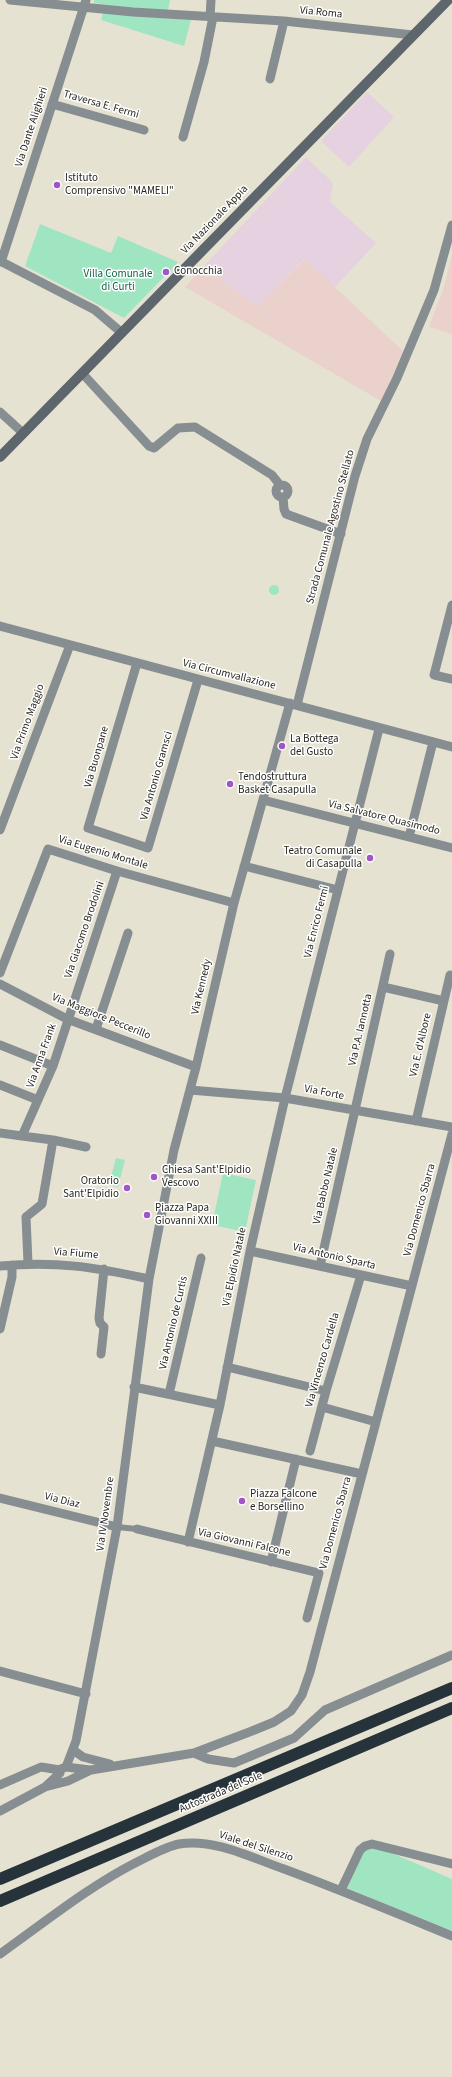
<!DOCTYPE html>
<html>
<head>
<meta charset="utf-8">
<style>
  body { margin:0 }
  canvas { display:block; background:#e6e2d1 }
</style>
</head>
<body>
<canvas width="452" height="2077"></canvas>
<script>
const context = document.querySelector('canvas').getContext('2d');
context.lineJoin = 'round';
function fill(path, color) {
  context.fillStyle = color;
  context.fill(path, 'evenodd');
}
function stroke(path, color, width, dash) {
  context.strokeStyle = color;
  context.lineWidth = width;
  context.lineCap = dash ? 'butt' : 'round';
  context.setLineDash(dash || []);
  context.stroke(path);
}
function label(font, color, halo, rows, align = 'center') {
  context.font = font + ' "Source Sans 3",sans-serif';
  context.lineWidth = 3;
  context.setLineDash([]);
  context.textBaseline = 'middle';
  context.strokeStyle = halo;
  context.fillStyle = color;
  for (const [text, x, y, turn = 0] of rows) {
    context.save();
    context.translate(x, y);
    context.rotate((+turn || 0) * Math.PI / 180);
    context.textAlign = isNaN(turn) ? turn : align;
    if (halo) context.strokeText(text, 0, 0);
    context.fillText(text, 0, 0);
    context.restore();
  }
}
const commercial = new Path2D(`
  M367 92 394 117 349 167 321 141Z
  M306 157 333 183 330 202 376 243 334 288 304 259 257 307 204 266Z`);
const industrial = new Path2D(`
  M452 254V334L429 327 444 287Z
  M305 259 404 352 381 401 185 287 204 266 257 307Z`);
const green = new Path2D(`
  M94 0H170L168 10 133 9 94 3Z
  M103 13 191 20 184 46 101 20Z
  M40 224 111 253 118 236 178 262 171 270 172 272 166 277 165 276 162 279 124 318 25 266Z
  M269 590a5 5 0 1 1 10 0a5 5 0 1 1-10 0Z
  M116 1158 125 1160 118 1187 109 1185Z
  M223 1173 256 1180 245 1232 212 1225Z
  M378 1847 452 1879V1931L347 1888 365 1848Z`);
const pedestrian = new Path2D(`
  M117 1527 137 1529`);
const minor = new Path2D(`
  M10 0 133 12 284 21 413 35
  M210 17 211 0
  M270 79 284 21
  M52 104 144 130
  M183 137 204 62 213 17
  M0 261 95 310 122 333
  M1 262 86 0
  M82 373 149 446 154 448 178 428 195 427 272 475 280 485
  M0 412 23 433
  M276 491a6 6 0 1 1 12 0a6 6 0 1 1-12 0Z
  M283 497 284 509 286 514 341 534
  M452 605 434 675 452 679
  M0 626 452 747
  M137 663 88 828 148 848 198 680
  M297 705 355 476 367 439 397 378 434 290 452 225
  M263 800 452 848
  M0 830 70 645
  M409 837 433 742
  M244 866 338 890
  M0 973 48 849 117 871 234 903
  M0 984 67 1019 196 1067
  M383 987 444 1001
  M96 1029 128 933
  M0 1045 53 1066
  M0 1085 38 1100
  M190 1090 285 1098 452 1127
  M416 1121 450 975
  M0 1133 22 1136 53 1066 117 871
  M22 1136 53 1140 86 1147
  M250 1251 412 1286
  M28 1263 26 1217 42 1204 53 1140
  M0 1266C56 1261 95 1267 149 1279
  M320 1266 390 954
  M0 1329 12 1277V1265
  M101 1354 104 1327 100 1323 99 1318 104 1269
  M227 1367 326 1391
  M134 1387 220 1405
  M169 1394 201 1258
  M322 1407 376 1422
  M212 1441 362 1474
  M310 1451 326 1391 361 1275
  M0 1498 117 1527
  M137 1529 319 1573 307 1618
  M188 1542 220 1405 250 1251 285 1098 379 729
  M271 1562 296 1459
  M0 1671 86 1694
  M73 1750 83 1757 110 1764
  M194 1753 208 1759 234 1763 294 1738 325 1710 452 1655
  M66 1767 76 1741 117 1527 149 1279 174 1150 196 1067 234 903 290 703
  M61 1769 66 1767 90 1770
  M0 1785 41 1767 60 1770
  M45 1787 68 1781 91 1770 194 1753 252 1731 274 1722 291 1711 302 1695 310 1672 452 1134
  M0 1811 45 1787 60 1773
  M341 1890 360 1850 365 1846 372 1844 452 1864
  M0 1954C45 1922 88 1887 137 1862 151 1855 165 1847 179 1844 214 1838 252 1858 284 1869 341 1890 396 1913 452 1936`);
const secondary = new Path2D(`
  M0 457 448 0`);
const motorway = new Path2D(`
  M0 1879 452 1688
  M0 1901 452 1708`);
const markers = [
  [57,185,4,"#a055c8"],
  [166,272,4,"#a055c8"],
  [282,746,4,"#a055c8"],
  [230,784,4,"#a055c8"],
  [370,858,4,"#a055c8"],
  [154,1177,4,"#a055c8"],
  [127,1188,4,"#a055c8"],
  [147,1215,4,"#a055c8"],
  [242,1501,4,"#a055c8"]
];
const streetNames = [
  ["Via Roma",321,13,6],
  ["Traversa E. Fermi",101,105,16],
  ["Via Dante Alighieri",32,127,-72],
  ["Via Nazionale Appia",215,220,-46],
  ["Strada Comunale Agostino Stellato",331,527,-75],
  ["Via Circumvallazione",229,675,14],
  ["Via Primo Maggio",28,722,-70],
  ["Via Buonpane",97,757,-74],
  ["Via Antonio Gramsci",157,776,-74],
  ["Via Salvatore Quasimodo",384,818,14],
  ["Via Eugenio Montale",103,853,17],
  ["Via Enrico Fermi",317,922,-76],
  ["Via Giacomo Brodolini",85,930,-71],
  ["Via Kennedy",202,987,-77],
  ["Via Maggiore Peccerillo",101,1017,22],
  ["Via P.A. Iannotta",361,1030,-77],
  ["Via E. d'Albore",421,1045,-77],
  ["Via Anna Frank",42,1056,-70],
  ["Via Forte",324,1093,11],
  ["Via Babbo Natale",326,1186,-77],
  ["Via Domenico Sbarra",420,1210,-75],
  ["Via Fiume",76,1254,5],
  ["Via Antonio Sparta",334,1257,13],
  ["Via Elpidio Natale",235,1267,-78],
  ["Via Antonio de Curtis",174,1323,-77],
  ["Via Vincenzo Cardella",323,1360,-74],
  ["Via Diaz",62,1501,14],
  ["Via IV Novembre",106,1514,-82],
  ["Via Domenico Sbarra",336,1523,-75],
  ["Via Giovanni Falcone",244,1543,13],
  ["Autostrada del Sole",221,1793,-23],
  ["Viale del Silenzio",256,1847,18]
];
const poiNames = [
  ["Istituto",65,179],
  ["Comprensivo \"MAMELI\"",65,192],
  ["Conocchia",174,272],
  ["La Bottega",290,740],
  ["del Gusto",290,753],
  ["Tendostruttura",238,778],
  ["Basket Casapulla",238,791],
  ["Teatro Comunale",362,852,"right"],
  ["di Casapulla",362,865,"right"],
  ["Chiesa Sant'Elpidio",162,1171],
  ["Vescovo",162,1184],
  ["Oratorio",119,1182,"right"],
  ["Sant'Elpidio",119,1195,"right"],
  ["Piazza Papa",155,1209],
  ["Giovanni XXIII",155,1222],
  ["Piazza Falcone",250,1495],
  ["e Borsellino",250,1508]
];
const parkNames = [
  ["Villa Comunale",118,275],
  ["di Curti",118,288]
];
fill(commercial, '#e5d1df');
fill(industrial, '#ebd1cc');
fill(green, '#9fe5c2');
stroke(pedestrian, '#878e92', 6);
stroke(minor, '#878e92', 9);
stroke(secondary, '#5d666d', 10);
stroke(motorway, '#26333b', 12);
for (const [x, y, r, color] of markers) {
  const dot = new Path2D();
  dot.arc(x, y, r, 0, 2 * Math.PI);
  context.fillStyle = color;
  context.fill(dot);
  stroke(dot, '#fff', 1.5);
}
label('11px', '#282720', '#fff', streetNames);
label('11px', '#282720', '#fff', poiNames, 'left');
label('11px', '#106142', '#fff', parkNames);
</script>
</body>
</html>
